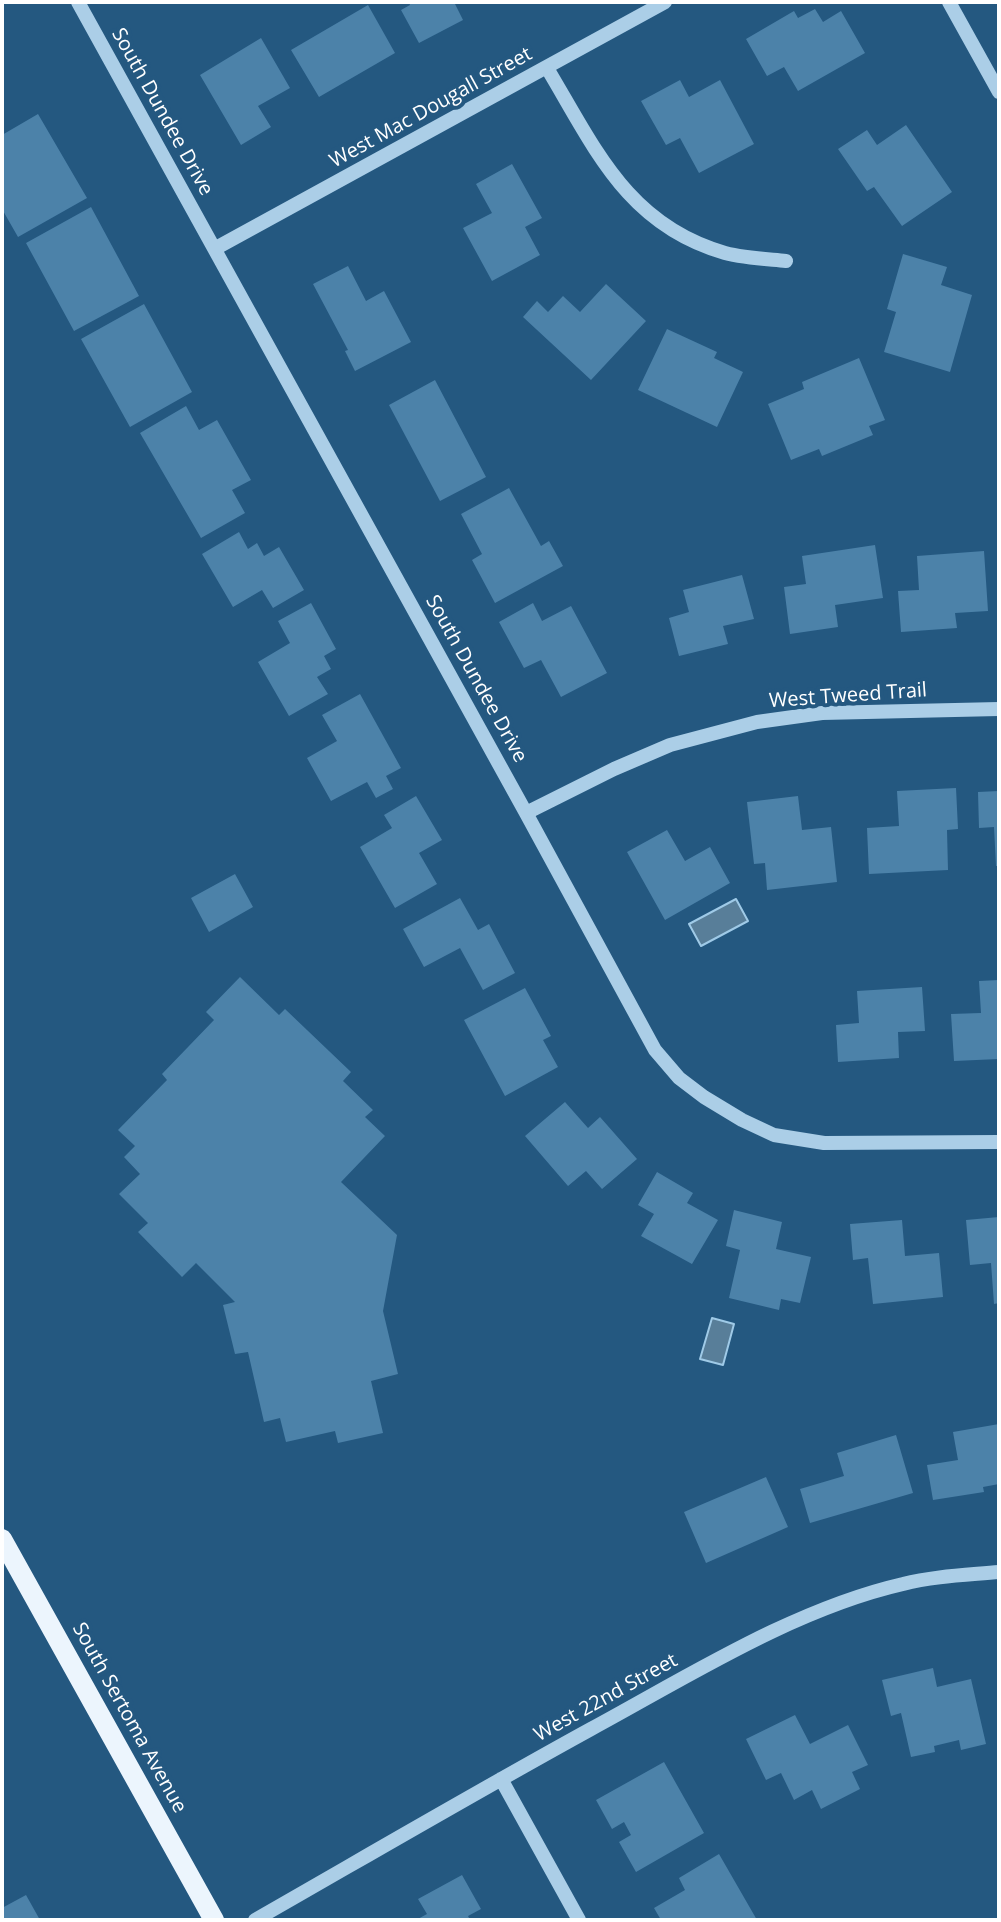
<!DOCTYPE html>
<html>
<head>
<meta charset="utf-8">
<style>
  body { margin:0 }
  #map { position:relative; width:1001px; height:1922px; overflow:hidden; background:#245880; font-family:"Open Sans",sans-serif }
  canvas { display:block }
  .frame { position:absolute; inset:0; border:4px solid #fff; pointer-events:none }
</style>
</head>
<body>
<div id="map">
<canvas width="1001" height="1922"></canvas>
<div class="frame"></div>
</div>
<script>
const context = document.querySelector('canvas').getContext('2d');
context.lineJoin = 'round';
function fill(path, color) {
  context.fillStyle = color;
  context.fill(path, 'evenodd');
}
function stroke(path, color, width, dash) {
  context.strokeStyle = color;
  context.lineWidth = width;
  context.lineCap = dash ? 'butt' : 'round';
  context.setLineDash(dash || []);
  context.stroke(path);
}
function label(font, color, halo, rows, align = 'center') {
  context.font = font + ' "Open Sans",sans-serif';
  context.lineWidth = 8;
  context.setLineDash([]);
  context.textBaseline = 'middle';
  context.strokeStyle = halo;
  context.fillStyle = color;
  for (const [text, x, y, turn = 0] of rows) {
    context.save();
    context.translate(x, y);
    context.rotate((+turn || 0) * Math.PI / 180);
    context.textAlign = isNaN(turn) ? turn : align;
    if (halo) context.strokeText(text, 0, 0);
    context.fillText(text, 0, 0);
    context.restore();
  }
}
const water = new Path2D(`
  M736 899 748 921 701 946 689 924Z
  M712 1318 734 1324 723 1365 700 1359Z`);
const building = new Path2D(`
  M409 2H454L463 20 419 43 401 10 410 5Z
  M368 5 395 53 319 97 291 50Z
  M815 9 823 22 841 11 865 53 798 91 784 67 767 76 746 39 794 11 798 18Z
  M261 38 290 88 258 106 271 127 241 145 200 75Z
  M680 80 689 97 720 80 754 144 699 173 680 138 666 145 641 101Z
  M38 114 87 198 18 237 2 209V135Z
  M906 125 952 192 902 226 874 187 867 191 838 149 867 130 877 145Z
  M512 164 542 218 525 227 540 255 492 281 463 228 492 213 476 184Z
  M91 207 139 296 74 331 26 243Z
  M903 254 947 267 941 285 972 295 950 372 884 352 896 312 887 309Z
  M348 266 366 301 384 291 411 342 355 371 345 351 348 350 313 284Z
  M606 284 646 321 591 380 523 317 537 301 548 312 563 296 580 312Z
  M144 304 192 392 130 427 81 339Z
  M667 329 717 352 714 358 743 372 717 427 638 390Z
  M859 358 885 420 869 426 873 435 822 456 819 449 791 460 768 404 804 389 802 382Z
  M435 380 486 477 440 501 389 405Z
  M186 406 199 430 217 420 251 480 232 490 245 513 201 538 140 433Z
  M509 488 541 546 549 541 563 566 495 603 472 560 482 554 461 514Z
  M239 532 248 549 257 543 264 556 279 547 304 590 273 608 262 590 233 607 202 554Z
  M875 545 883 598 835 605 838 627 790 634 784 587 806 584 802 556Z
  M984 551 988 611 955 613 957 628 901 632 898 591 919 590 917 556Z
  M742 575 754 619 723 626 728 644 679 656 669 618 689 612 683 590Z
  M311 603 336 649 324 656 331 669 317 677 328 694 289 716 258 662 290 643 278 621Z
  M533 603 542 621 571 606 607 673 561 697 541 660 524 668 499 622Z
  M360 694 401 768 386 776 393 789 376 798 367 782 331 801 307 758 337 741 322 715Z
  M956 788 958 829 947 830 948 870 869 874 867 828 899 826 897 791Z
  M999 791V866H996L994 827 979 828 978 792Z
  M416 796 442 840 419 853 437 884 395 908 360 847 392 828 384 815Z
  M798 796 802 830 831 827 837 882 767 890 765 863 754 864 747 802Z
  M667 830 685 861 710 847 730 883 665 920 627 852Z
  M235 874 253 907 209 932 191 898Z
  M460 898 478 930 489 924 515 973 483 990 460 948 424 967 403 929Z
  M240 977 279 1015 285 1009 351 1072 343 1081 373 1110 365 1117 385 1136 341 1182 397 1235 383 1311 398 1374 371 1381 383 1433 338 1443 335 1431 286 1442 280 1418 264 1422 248 1352 235 1354 223 1305 235 1302 196 1263 182 1277 138 1232 148 1223 119 1194 140 1174 124 1157 135 1146 118 1130 167 1080 162 1074 214 1020 206 1012Z
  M999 980V1059L954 1061 951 1014 981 1013 979 981Z
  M922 987 925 1031 898 1032 899 1058 838 1062 836 1025 859 1023 857 991Z
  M525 988 551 1036 543 1040 558 1067 505 1096 464 1020Z
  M565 1102 588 1128 600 1117 637 1159 602 1189 586 1171 568 1186 525 1136Z
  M657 1172 693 1193 687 1203 718 1220 692 1264 641 1236 654 1214 638 1205Z
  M734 1210 782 1222 776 1249 811 1257 800 1303 781 1299 779 1310 729 1298 740 1250 726 1246Z
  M999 1217V1303L994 1304 991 1263 970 1265 966 1220Z
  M902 1220 905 1256 939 1253 943 1297 873 1304 868 1258 853 1260 850 1224Z
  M999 1424V1484L983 1487 984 1492 933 1500 927 1465 958 1460 953 1432Z
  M896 1435 913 1493 810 1523 800 1489 844 1476 837 1453Z
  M766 1477 788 1527 706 1563 684 1512Z
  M933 1668 937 1687 971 1679 986 1744 961 1750 959 1740 934 1746 935 1752 911 1757 901 1713 891 1716 882 1680Z
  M795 1715 810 1744 848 1725 868 1765 852 1772 860 1789 821 1809 812 1790 794 1800 781 1773 766 1780 746 1739Z
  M664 1762 704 1833 636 1872 619 1842 631 1835 624 1822 612 1829 596 1800Z
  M719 1854 757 1920H661L654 1908 685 1890 679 1878Z
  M462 1875 481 1909 468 1916 470 1920H416L427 1914 418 1899Z
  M26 1895 40 1920H2V1908Z`);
const minor = new Path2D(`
  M78 2 526 813 655 1050 679 1078 704 1097 742 1120 774 1135 824 1143 999 1142
  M949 2 999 92
  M547 68C595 148 627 225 725 253 744 258 766 259 786 261
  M216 248 665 2
  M526 813 614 769 670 745 757 722 822 713 999 709
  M501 1779 579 1920
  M255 1920C367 1856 478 1791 591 1729 689 1676 794 1609 903 1584 934 1576 967 1575 999 1572`);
const major = new Path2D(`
  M2 1539 214 1920`);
const streetNames = [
  ["West Mac Dougall Street",431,108,-29],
  ["South Dundee Drive",162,112,61],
  ["South Dundee Drive",476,679,61],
  ["West Tweed Trail",848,696,-4],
  ["West 22nd Street",606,1698,-29],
  ["South Sertoma Avenue",129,1718,61]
];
fill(water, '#587e99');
stroke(water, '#9fcae7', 2);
fill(building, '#4c82a9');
stroke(minor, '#abcee7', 14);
stroke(major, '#ecf5fd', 20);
label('20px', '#fff', '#245880', streetNames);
</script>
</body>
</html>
